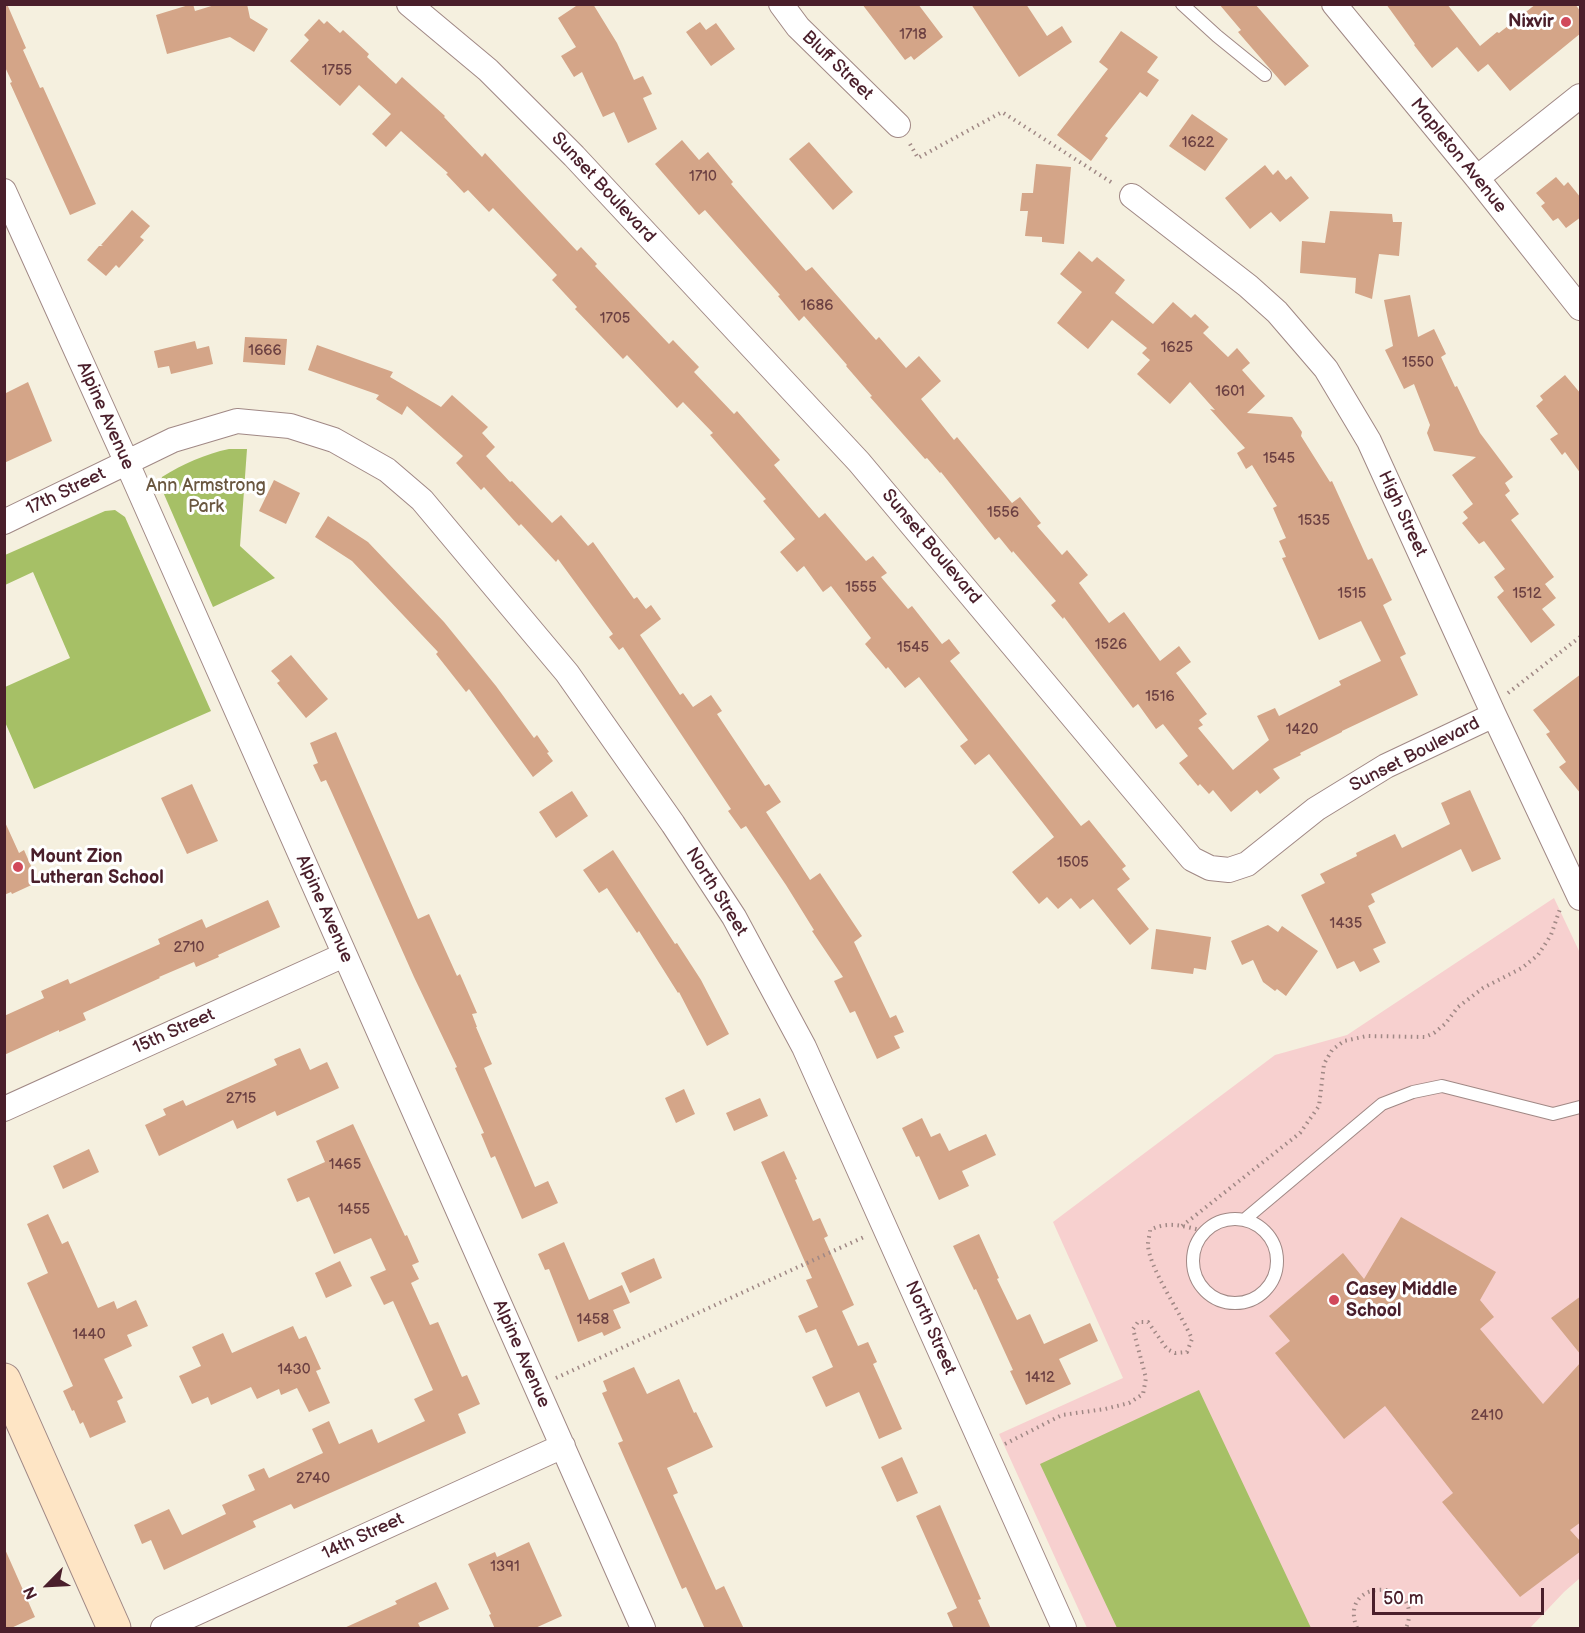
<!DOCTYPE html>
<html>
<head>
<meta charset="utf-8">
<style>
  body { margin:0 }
  #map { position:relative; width:1585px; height:1633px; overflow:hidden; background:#f5f0df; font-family:"Balsamiq Sans",sans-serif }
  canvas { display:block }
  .frame { position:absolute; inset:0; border:6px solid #4a1f2b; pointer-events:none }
  .north { position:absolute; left:18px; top:1555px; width:60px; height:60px; -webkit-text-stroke:4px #fff; paint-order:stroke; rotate:246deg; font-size:16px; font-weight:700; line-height:24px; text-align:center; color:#4a1f2b }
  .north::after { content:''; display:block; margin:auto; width:21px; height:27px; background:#4a1f2b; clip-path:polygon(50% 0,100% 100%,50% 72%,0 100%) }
  .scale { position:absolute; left:1372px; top:1588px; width:172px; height:27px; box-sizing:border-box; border:3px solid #4a1f2b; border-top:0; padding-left:8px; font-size:18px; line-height:21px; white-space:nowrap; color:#4a1f2b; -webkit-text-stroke:4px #fff; paint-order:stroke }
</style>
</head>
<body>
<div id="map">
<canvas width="1585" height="1633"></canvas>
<div class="frame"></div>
<div class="north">N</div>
<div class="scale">50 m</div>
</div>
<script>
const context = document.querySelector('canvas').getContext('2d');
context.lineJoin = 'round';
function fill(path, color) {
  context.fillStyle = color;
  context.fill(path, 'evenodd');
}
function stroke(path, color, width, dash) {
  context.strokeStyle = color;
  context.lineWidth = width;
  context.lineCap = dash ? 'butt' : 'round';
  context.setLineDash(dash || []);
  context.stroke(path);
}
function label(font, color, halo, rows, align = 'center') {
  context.font = font + ' "Balsamiq Sans",sans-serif';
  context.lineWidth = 6;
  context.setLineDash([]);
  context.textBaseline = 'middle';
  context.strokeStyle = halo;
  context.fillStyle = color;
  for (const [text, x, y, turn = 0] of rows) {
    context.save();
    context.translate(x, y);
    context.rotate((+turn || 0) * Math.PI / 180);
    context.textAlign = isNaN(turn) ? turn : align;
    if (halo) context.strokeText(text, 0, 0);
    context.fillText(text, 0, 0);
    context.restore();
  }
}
const built = new Path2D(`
  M1554 898 1580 953V1578L1564 1592 1530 1628H1087L999 1434 1123 1378 1053 1222 1275 1055 1347 1035Z`);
const green = new Path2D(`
  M229 449H247L240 546 275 578 213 607 160 485 162 477C183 464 205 454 229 449Z
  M115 510 125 517 211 711 34 789 5 722V687L70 658 33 572 5 585V555L105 511Z
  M1199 1390 1311 1628H1117L1040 1464Z`);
const building = new Path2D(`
  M4 4H7L26 48 23 50 40 88 43 87 96 204 70 215 10 83 12 82 4 65Z
  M192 4H193L195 11 218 4H247L250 18 268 29 254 52 230 37 167 54 156 15Z
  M579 4H593L617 43 634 80 643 76 652 94 643 98 657 129 628 143 614 112 603 117 582 72 574 77 561 56 576 47 558 18Z
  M862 4H918L943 37 914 60 911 56 905 60Z
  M971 4H1026L1047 36 1062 26 1072 42 1019 77Z
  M1219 4H1255L1309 66 1285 86 1238 32 1241 30Z
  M1386 4H1447L1480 46 1497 32 1499 33 1536 4H1575L1581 12V33L1510 91 1488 64 1478 72 1457 47 1432 68 1414 45 1415 44Z
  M319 19 324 24 327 21 340 33 343 30 369 54 367 57 396 84 402 77 445 116 444 117 482 157 485 153 577 251 581 247 597 264 595 266 669 344 673 340 699 367 694 372 734 414 737 411 780 460 774 465 819 518 825 513 866 561 873 556 887 573 881 577 908 609 912 606 942 644 949 639 960 653 950 661 1081 826 1089 820 1126 866 1122 869 1130 879 1117 889 1149 929 1130 945 1093 899 1080 909 1071 898 1058 909 1047 897 1039 904 1012 872 1054 837 989 754 975 765 960 746 968 740 919 677 905 688 888 667 886 669 865 644 871 638 831 586 823 592 804 566 797 572 780 552 795 539 763 501 766 499 710 435 713 433 683 402 677 408 627 355 623 359 575 309 577 307 552 280 557 275 493 208 489 212 468 190 464 193 446 174 448 173 401 131 386 147 372 134 391 114 359 85 340 106 290 61 309 40 304 35Z
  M700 22 706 30 716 23 735 49 711 66 686 32Z
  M1121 31 1158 57 1147 72 1159 80 1147 97 1140 92 1105 136 1108 138 1091 161 1057 135 1108 69 1099 62Z
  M1192 114 1228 139 1205 171 1169 146Z
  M682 140 699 160 708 152 733 182 731 184 806 271 812 267 876 340 879 337 906 368 919 356 941 381 921 399 954 440 957 437 1012 503 1020 497 1041 523 1037 526 1062 555 1067 550 1088 575 1079 583 1109 623 1124 612 1160 661 1179 646 1191 662 1176 673 1207 714 1199 720 1203 725 1198 728 1233 770 1269 740 1257 716 1275 708 1279 716 1341 685 1339 681 1381 661 1361 621 1319 640 1282 558 1286 557 1279 541 1286 538 1273 508 1277 506 1252 465 1246 469 1237 453 1245 448 1210 409 1215 410 1190 382 1170 404 1137 374 1150 360 1142 353 1147 348 1112 320 1088 349 1057 323 1082 292 1060 274 1079 251 1092 262 1097 257 1125 280 1115 293 1153 324 1173 302 1191 318 1195 314 1209 327 1203 333 1228 357 1237 348 1250 363 1242 370 1265 396 1247 413 1292 417 1302 432 1301 436 1330 482 1332 481 1368 560 1372 558 1392 600 1383 605 1406 654 1400 657 1418 695 1342 731V732L1300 753 1301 755 1273 769 1280 778 1260 794 1257 790 1231 812 1213 790 1209 794 1200 784 1198 786 1179 763 1188 756 1163 724 1156 729 1138 704 1133 708 1064 617 1063 619 1051 605 1056 601 1013 551 1012 553 999 537 995 540 941 472 940 473 927 458 925 459 870 397 872 396 846 366 847 365 804 316 799 321 778 296 780 295 705 210 699 215 655 164Z
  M809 142 853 192 833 210 789 159Z
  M1036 164 1071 167 1064 244 1042 242V237L1025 236 1028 211H1020L1022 193H1033Z
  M1265 165 1273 175 1278 170 1286 180 1291 176 1309 198 1280 222 1271 212 1250 229 1225 198Z
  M1556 177 1564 186 1568 182 1581 198V217L1566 228 1558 218 1553 221 1541 206 1545 203 1536 193Z
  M132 210 150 226 140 237 144 240 119 268 116 265 106 276 87 260 99 246H103L101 245Z
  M1330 211 1392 214 1393 222H1402L1399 256 1379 254 1372 299 1355 293 1356 278 1300 273 1302 241 1325 243Z
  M1410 295 1418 337 1434 329 1446 354 1441 357 1455 387 1457 386 1480 433 1513 477 1505 483 1510 491 1505 495 1519 514 1511 520 1554 577 1545 584 1556 598 1542 609 1555 625 1531 643 1497 597 1504 591 1494 577 1505 569 1484 541 1479 544 1462 523 1468 518 1463 512 1473 504 1452 475 1476 457 1434 451 1427 433 1430 425 1414 384 1404 389 1385 350 1393 346 1384 300Z
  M245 337 287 339 285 365 243 362Z
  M195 341 197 349 209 346 213 364 171 374 169 366 158 368 154 351Z
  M317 345 393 372 390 377 441 407 452 395 488 427 482 433 495 447 486 456 510 482 512 481 552 523 561 515 588 546 593 542 634 599 637 597 646 609 651 605 661 619 640 635 680 695 683 693 693 707 711 695 722 711 717 714 765 786 769 784 781 802 766 812 810 880 820 873 862 936 854 942 890 1018 896 1015 904 1032 894 1036 900 1048 877 1059 855 1011 850 1013 834 981 843 977 812 931 814 930 786 885 746 826 741 829 728 811 731 809 623 647 619 650 609 637 613 634 558 559 556 562 521 524 519 526 484 487 481 490 456 463 463 456 407 406 402 415 376 399 379 395 308 370Z
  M1565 375 1581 394V474L1565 452 1562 455 1550 439 1558 434 1536 406 1543 400 1540 396Z
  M28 382 52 441 4 463V394Z
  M274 480 300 493 286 524 259 511Z
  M328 516 368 542 444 622 496 686 534 738 537 735 549 752 547 753 553 761 533 777 469 689 466 692 436 654 438 652 352 561 315 537Z
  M291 655 328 699 306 718 277 683 280 681 271 671Z
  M1581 674V794L1559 767 1566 762 1546 734 1550 732 1533 710Z
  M336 732 418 919 429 914 457 976 460 974 477 1013 472 1014 477 1027H476L492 1064 484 1068 535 1187 548 1181 558 1203 522 1219 495 1156 491 1158 481 1134 484 1133 455 1068 457 1067 414 977 332 793 326 780 321 782 313 765 318 763 310 743Z
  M192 784 218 841 187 854 161 798Z
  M1470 790 1501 859 1472 872 1461 849 1371 894 1375 902 1368 906 1386 943 1373 949 1380 962 1360 972 1354 961 1337 969 1301 895 1325 883 1320 874 1357 856 1356 853 1395 834 1402 848 1450 824 1441 803Z
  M572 791 588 816 556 838 539 812Z
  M4 820 19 853 24 850 38 882 12 894 11 892 4 895Z
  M613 850 675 944 677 943 701 980 729 1034 707 1046 679 992 678 993 639 931 637 933 607 888 599 893 583 870Z
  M268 900 280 927 218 955 219 957 196 967 194 962 159 977 160 978 83 1013 86 1020 59 1032V1030L4 1055V1016L44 998 41 991 68 979 70 984 160 944 158 939 202 919 206 928Z
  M1268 925 1278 932 1282 926 1318 951 1286 996 1277 989 1275 991 1263 982 1253 960 1242 965 1231 941Z
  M1156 929 1211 937 1206 970 1194 968 1193 974 1151 969Z
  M300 1048 310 1070 327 1062 339 1088 277 1116 275 1111 237 1129 233 1120 159 1156 145 1125 166 1115 163 1109 183 1100 186 1106 277 1065 274 1059Z
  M684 1089 695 1114 676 1123 665 1098Z
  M760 1098 768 1116 734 1131 726 1113Z
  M922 1118 931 1137 940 1133 949 1151 986 1134 996 1155 962 1171 969 1186 939 1200 919 1156 916 1157 902 1128Z
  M353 1124 405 1236 407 1235 419 1262 412 1265 419 1279 411 1283 430 1325 438 1322 462 1377 467 1375 480 1404 458 1414 466 1433 294 1509 291 1504 253 1521 256 1527 164 1570 151 1540 142 1544 134 1525 169 1509 182 1535 226 1514 222 1505 255 1490 248 1475 264 1468 269 1478 323 1453 312 1429 329 1421 339 1444 372 1429 378 1443 425 1421 414 1399 433 1390 393 1301 384 1305 370 1277 386 1270 371 1238 334 1254 309 1197 297 1202 287 1179 325 1162 316 1141Z
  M89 1149 99 1172 63 1189 53 1166Z
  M784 1151 797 1179 795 1180 813 1221 820 1218 828 1236 824 1238 854 1305 842 1311 858 1346 868 1342 877 1362 873 1364 902 1429 879 1439 859 1392 826 1407 812 1377 833 1367 816 1329 806 1333 798 1316 818 1307 806 1280 812 1278 761 1162Z
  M48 1214 62 1244 68 1241 98 1308 114 1301 117 1309 136 1300 148 1326 127 1335 132 1346 104 1359 123 1398 117 1401 126 1422 90 1438 83 1422 80 1424 74 1410 72 1411 63 1391 73 1386 27 1283 48 1273 27 1224Z
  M1401 1217 1496 1272 1480 1300 1494 1317 1480 1329 1543 1404 1581 1362V1522L1570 1530 1581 1542V1551L1520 1597 1442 1502 1453 1493 1385 1406 1344 1439 1275 1353 1290 1341 1269 1316 1343 1253 1364 1279Z
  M979 1234 999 1278 997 1279 1017 1320 1030 1314 1044 1344 1090 1323 1098 1341 1059 1359 1071 1384 1026 1405 1010 1371 1013 1370 976 1289 974 1290 953 1246Z
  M564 1242 589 1300 622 1285 630 1303 613 1310 621 1328 604 1336 602 1332 578 1342 549 1269 545 1270 538 1254Z
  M654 1258 662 1278 630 1293 621 1273Z
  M340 1261 352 1286 326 1298 315 1273Z
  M1581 1296V1355L1551 1318Z
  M293 1326 299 1339 306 1336 321 1369 316 1371 330 1403 309 1412 297 1388 281 1395 279 1389 257 1399 251 1387 211 1405 208 1397 192 1404 179 1376 201 1366 192 1347 223 1333 232 1353Z
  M634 1367 647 1394 679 1379 694 1413 696 1412 713 1447 667 1468 678 1493 673 1495 716 1590 724 1586 744 1629H705L686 1587 682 1589 618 1443 623 1441 602 1393 607 1391 603 1381Z
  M902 1457 918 1493 897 1502 881 1467Z
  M940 1505 981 1599 978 1600 991 1629H954L947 1613 957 1608 916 1516Z
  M529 1542 562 1616 533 1629H495L489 1615 491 1614 468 1564 495 1552 497 1557Z
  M4 1547 35 1617 9 1629H4Z
  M436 1582 449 1609 418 1623 421 1629H342L397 1604 395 1601Z`);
const path = new Path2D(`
  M910 144 918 158 1002 112 1114 184
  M1508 693 1580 637
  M1182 1226 1300 1133 1319 1106 1324 1064 1332 1050 1344 1041 1367 1036 1425 1037 1434 1033 1445 1024 1458 1007 1483 988 1522 968 1538 955 1551 935 1560 909
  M556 1378 866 1236
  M1005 1444 1062 1415 1105 1409 1129 1403 1143 1394 1146 1378 1133 1329 1138 1322H1148L1167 1349 1175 1353 1187 1352 1192 1339C1182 1315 1148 1267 1148 1244 1148 1240 1150 1234 1150 1230 1169 1220 1185 1227 1205 1231
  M1357 1628C1336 1576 1427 1578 1406 1628`);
const lane = new Path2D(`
  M1182 4 1217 36 1265 75
  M1193 1261a42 42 0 1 1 84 0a42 42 0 1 1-84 0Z
  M1244 1220 1382 1104 1413 1092 1442 1086 1553 1114 1580 1107`);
const street = new Path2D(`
  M409 4 488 70 574 156 859 462 1192 859 1210 868 1229 870 1247 864 1316 809 1386 766 1494 715
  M781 4 798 27 898 125
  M1334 4 1477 178 1580 308
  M1477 178 1580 96
  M4 191 127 463 643 1628
  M1132 196 1248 286 1277 312 1326 369 1369 441 1494 715 1580 898
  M4 522 173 440 237 421 290 426 334 440 387 470 422 500 567 673 673 824 734 917 804 1047 1064 1628
  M4 1109 344 955
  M163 1628 563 1446`);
const secondary = new Path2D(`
  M4 1380 114 1628`);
const markers = [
  [1566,22,6,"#d1495b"],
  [18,867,6,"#d1495b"],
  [1334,1300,6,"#d1495b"]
];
const numberNames = [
  ["1718",913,35],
  ["1755",337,71],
  ["1622",1198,143],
  ["1710",703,177],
  ["1686",817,306],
  ["1705",615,319],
  ["1625",1177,348],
  ["1666",265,351],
  ["1550",1418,363],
  ["1601",1230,392],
  ["1545",1279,459],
  ["1556",1003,513],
  ["1535",1314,521],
  ["1555",861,588],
  ["1515",1352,594],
  ["1512",1527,594],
  ["1526",1111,645],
  ["1545",913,648],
  ["1516",1160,697],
  ["1420",1302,730],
  ["1505",1073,863],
  ["1435",1346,924],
  ["2710",189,948],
  ["2715",241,1099],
  ["1465",345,1165],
  ["1455",354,1210],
  ["1458",593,1320],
  ["1440",89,1335],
  ["1430",294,1370],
  ["1412",1040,1378],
  ["2410",1487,1416],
  ["2740",313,1479],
  ["1391",505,1567]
];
const poiNames = [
  ["Nixvir",1554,22,"right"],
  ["Mount Zion",30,857],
  ["Lutheran School",30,878],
  ["Casey Middle",1346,1290],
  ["School",1346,1311]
];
const streetNames = [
  ["Bluff Street",837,66,44],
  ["Mapleton Avenue",1458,156,51],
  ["Sunset Boulevard",603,188,47],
  ["Alpine Avenue",105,416,66],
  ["17th Street",66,492,-26],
  ["High Street",1402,514,65],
  ["Sunset Boulevard",931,547,50],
  ["Sunset Boulevard",1415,755,-27],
  ["North Street",716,892,58],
  ["Alpine Avenue",324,909,66],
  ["15th Street",174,1032,-24],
  ["North Street",930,1328,66],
  ["Alpine Avenue",521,1354,66],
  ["14th Street",363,1537,-25]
];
const parkNames = [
  ["Ann Armstrong",206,486],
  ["Park",206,507]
];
fill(built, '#f7d0cf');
fill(green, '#a6c066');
fill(building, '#d4a588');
stroke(lane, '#a08885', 14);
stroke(street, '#a08885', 26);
stroke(secondary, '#a08885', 35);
stroke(path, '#a08885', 4, [1.5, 4.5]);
stroke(lane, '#fff', 12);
stroke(street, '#fff', 24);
stroke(secondary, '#fee5c5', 33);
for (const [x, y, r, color] of markers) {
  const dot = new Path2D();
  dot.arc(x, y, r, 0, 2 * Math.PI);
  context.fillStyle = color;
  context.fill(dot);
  stroke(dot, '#fff', 2);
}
label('15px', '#6c4042', null, numberNames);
label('bold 18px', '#4a1f2b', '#fff', poiNames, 'left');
label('18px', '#4a1f2b', '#fff', streetNames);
label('18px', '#6a5740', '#fff', parkNames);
</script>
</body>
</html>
